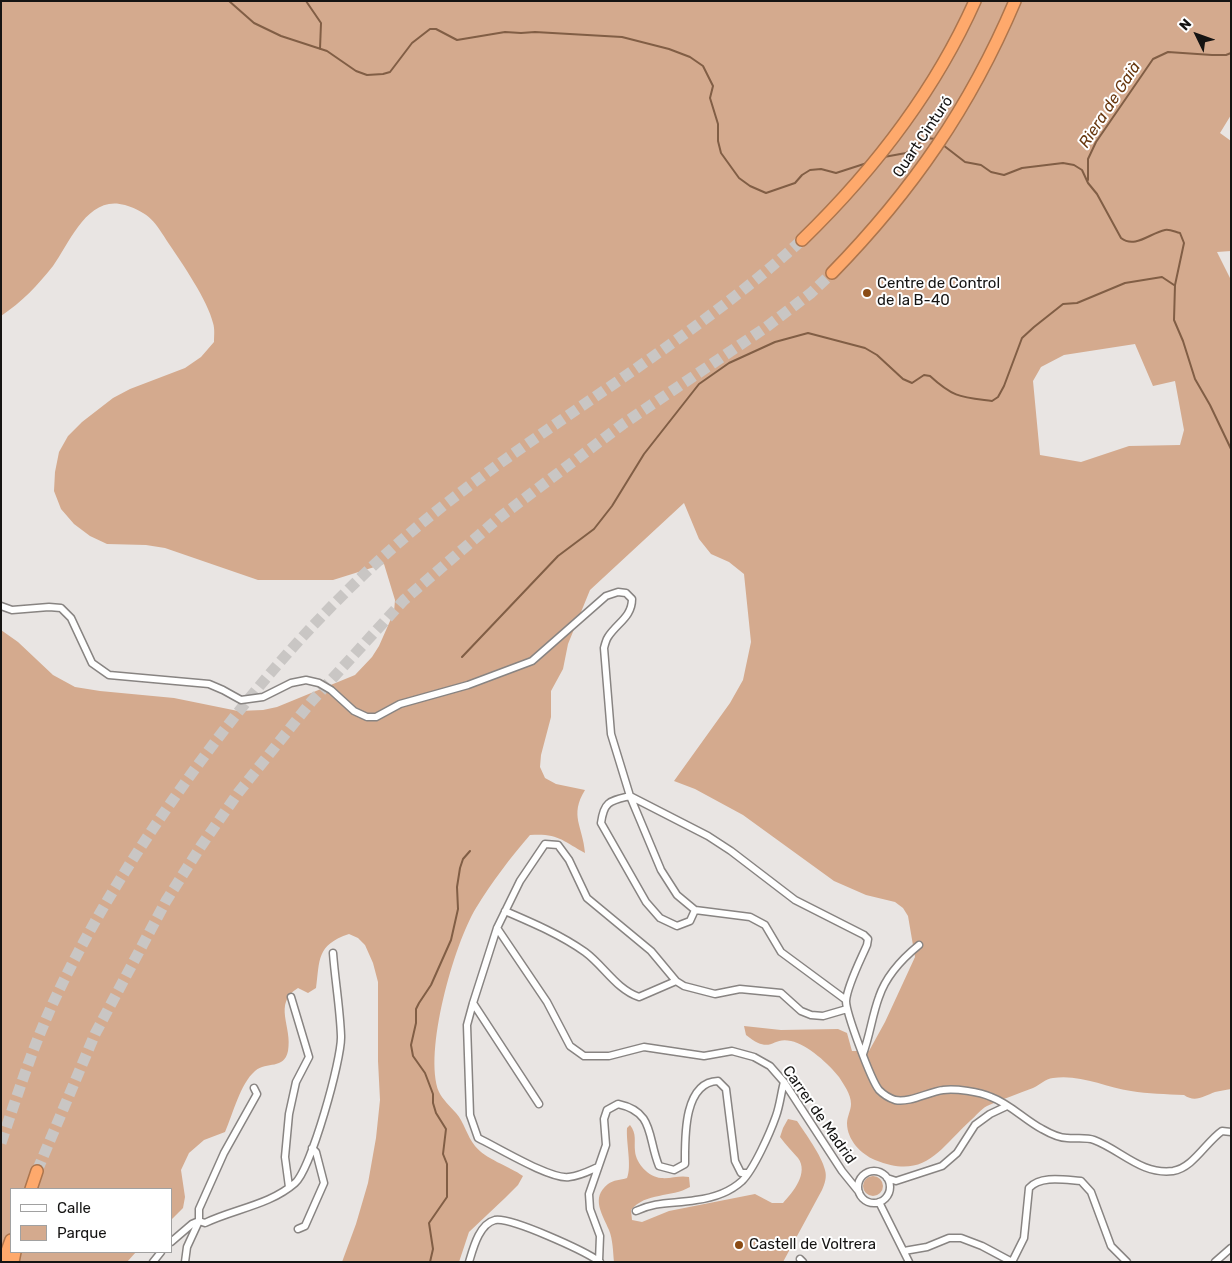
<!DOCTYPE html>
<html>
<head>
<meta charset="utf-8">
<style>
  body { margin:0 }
  #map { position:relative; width:1232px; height:1263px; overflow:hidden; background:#e9e5e3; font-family:Rubik,sans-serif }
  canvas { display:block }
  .frame { position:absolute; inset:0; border:2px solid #151413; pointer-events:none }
  .legend { position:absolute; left:10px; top:1188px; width:162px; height:65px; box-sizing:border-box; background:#fff; border:1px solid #a1a1a1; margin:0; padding:6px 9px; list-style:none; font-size:15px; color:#151413 }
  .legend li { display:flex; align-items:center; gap:10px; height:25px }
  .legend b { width:25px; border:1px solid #a1a1a1 }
  .north { position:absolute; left:1172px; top:10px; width:50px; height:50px; -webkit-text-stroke:4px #fff; paint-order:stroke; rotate:312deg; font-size:14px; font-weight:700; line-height:20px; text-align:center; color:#151413 }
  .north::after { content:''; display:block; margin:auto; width:18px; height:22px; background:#151413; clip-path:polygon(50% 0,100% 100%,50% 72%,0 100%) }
</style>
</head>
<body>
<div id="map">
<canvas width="1232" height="1263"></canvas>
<div class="frame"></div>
<ul class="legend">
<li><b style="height:6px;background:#fff"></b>Calle</li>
<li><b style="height:14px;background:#d4aa8e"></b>Parque</li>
</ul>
<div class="north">N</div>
</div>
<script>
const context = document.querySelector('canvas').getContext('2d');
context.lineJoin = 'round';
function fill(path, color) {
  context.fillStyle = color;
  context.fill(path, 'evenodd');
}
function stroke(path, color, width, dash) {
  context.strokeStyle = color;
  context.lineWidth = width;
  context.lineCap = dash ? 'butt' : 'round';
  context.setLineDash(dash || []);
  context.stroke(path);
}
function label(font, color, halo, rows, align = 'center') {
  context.font = font + ' Rubik,sans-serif';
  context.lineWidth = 4;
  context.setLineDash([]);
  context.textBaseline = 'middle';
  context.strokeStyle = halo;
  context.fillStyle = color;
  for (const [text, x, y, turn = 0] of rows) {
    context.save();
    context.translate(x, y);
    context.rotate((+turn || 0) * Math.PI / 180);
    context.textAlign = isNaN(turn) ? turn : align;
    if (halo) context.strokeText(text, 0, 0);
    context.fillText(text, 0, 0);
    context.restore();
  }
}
const green = new Path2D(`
  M1 1H1231V115L1220 133 1231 141V251L1217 252 1231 280V1089C1225 1090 1220 1091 1215 1092 1204 1096 1195 1103 1184 1095 1166 1094 1148 1094 1131 1091 1105 1087 1080 1074 1053 1078 1045 1079 1040 1085 1033 1088 1018 1094 1002 1099 987 1106 981 1109 976 1116 970 1121 938 1151 924 1180 875 1160 861 1154 847 1140 847 1123 847 1117 851 1110 851 1104 851 1094 844 1085 839 1077 830 1065 807 1044 791 1041 771 1036 772 1056 746 1035L744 1026 781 1030 838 1029 847 1033 852 1051H869L885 1022 915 957 908 916 903 908 895 902 866 895 834 881 743 815 695 789 674 781 730 703 743 680 751 642 744 574 729 562 711 554 699 539 684 503 590 590 568 644 563 669 551 691V717L541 755 540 767 545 778 556 784 585 790C569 816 583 826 585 853 563 841 558 833 530 835 510 858 492 882 476 908 454 944 423 1053 439 1092 443 1100 450 1106 456 1113 464 1122 467 1136 475 1146 485 1159 509 1166 523 1176L518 1185 505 1198 469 1232 459 1262H342L356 1224 368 1183 376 1138 380 1100 378 1061V982L373 963 365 945 358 938 349 934C316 945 320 960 316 988L308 993 298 988C272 1004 293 1027 288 1051 284 1070 267 1061 255 1071 240 1084 233 1114 225 1132L204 1140 189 1153 181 1170 185 1197 183 1208 171 1220V1189H11V1252H136L127 1262H1V630L18 642 53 675 75 687 100 691 174 698 238 711 263 710 277 707 355 675 372 657 379 646 394 612 395 600 384 564 333 580H258L165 548 146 545 107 544 90 536 74 524 61 509 54 491 55 472 59 452 68 436 82 422 113 398 130 389 185 368 201 357 214 342C214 336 215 329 213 323 208 301 182 263 169 244 155 222 150 213 125 205 88 194 70 242 53 266 38 285 22 302 1 316ZM1135 344 1153 386 1175 381 1184 430 1180 445 1129 446 1081 462 1040 455 1033 381 1041 367 1064 355Z
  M788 1119 797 1121C805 1133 822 1156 825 1170 827 1177 825 1183 822 1190L783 1262H614C613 1252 613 1240 609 1230 603 1215 590 1198 608 1184 613 1180 621 1180 627 1178 632 1166 626 1143 627 1128L630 1125C637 1134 634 1141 635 1151 636 1164 649 1177 661 1178 671 1179 679 1175 689 1177L690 1187C671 1198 646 1192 631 1210L632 1220 642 1222 669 1211 755 1194 772 1203H783C793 1192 809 1173 798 1158 792 1151 786 1145 780 1137L783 1128Z
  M863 1186a10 10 0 1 1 20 0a10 10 0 1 1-20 0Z`);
const stream = new Path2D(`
  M229 1 254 23 281 36 327 51 356 71 367 75 383 74 390 72 412 43 430 29H436L457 40 505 32 521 33 535 32 622 37 669 49 690 57 703 66 713 86 710 98 718 124V141L721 153 739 178 750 186 766 193 795 183 802 175 810 170 821 169 836 173 867 163
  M306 1 321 23 320 49
  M943 145 965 162 981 165 991 172 1004 175 1022 168 1063 163 1074 165 1082 170 1088 183 1097 194 1121 238C1135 249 1150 233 1165 230 1170 229 1175 232 1180 233L1184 243 1175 285 1174 320 1183 341 1195 379 1210 405 1231 449
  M884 157 906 153 926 138 936 139
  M1088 180V159L1096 142 1153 59 1168 52 1212 55H1226L1231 53
  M462 657 558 556 594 529 612 506 644 454 699 384 729 363 775 342 808 333 865 348 877 355 903 379 912 383 924 375 930 376C954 398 961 397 992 401L998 397 1004 386 1022 338 1034 327 1063 304 1077 303 1125 283 1162 277 1174 285
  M430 1262 433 1249 429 1223 447 1197V1164L443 1154 446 1129 436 1113 433 1103V1094L425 1073 413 1056 411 1045 416 1023V1009L419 1003 431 985 451 940 458 909 457 887 460 868 463 859 470 851`);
const motorwayTunnel = new Path2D(`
  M1 1143C17 1096 32 1049 53 1003 86 932 127 865 172 801 250 689 340 586 448 502 564 412 693 339 802 240
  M37 1171 95 1034 166 901 201 846 238 793 311 702 404 600 500 517 623 424 765 328 811 293 832 273`);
const minor = new Path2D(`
  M1 606 12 610 49 607 61 608 71 618 92 663 109 675 209 684 223 690 241 700 263 697 291 683 306 680 319 683 331 690 354 711 367 717H376L400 704 468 685 532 661 606 596 618 592 626 593 632 599C632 617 617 623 608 637 606 640 605 644 604 648L611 734 630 796 661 870 677 895 695 910 750 917 765 925 781 952 846 1000
  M630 796 708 836 731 851 795 900 864 935 868 939 867 945C861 959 847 986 846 1001 846 1013 871 1080 879 1090 883 1094 889 1098 895 1100 910 1103 928 1092 943 1090 955 1088 980 1092 991 1097 1010 1104 1025 1120 1042 1129 1049 1133 1060 1138 1067 1138 1076 1139 1086 1137 1094 1140 1121 1150 1141 1175 1173 1171 1193 1168 1206 1142 1222 1131L1231 1132
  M630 796C610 801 604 801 601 823L646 902 660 918 677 926 690 921 695 910
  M505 911C533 923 561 935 585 952 604 966 616 989 639 997L676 981
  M497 928 547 1002 570 1046 584 1056H609L644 1047 704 1056 732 1051 754 1057 770 1066 784 1082 842 1171 859 1192
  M473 1003 539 1104
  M863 1054C870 1035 872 1016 879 997 886 976 903 958 919 945
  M598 1167C589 1171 580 1176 569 1177 551 1180 497 1147 478 1138L470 1115 467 1025 473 1003 497 928 520 881 545 844 558 845 569 860 587 898 651 951 676 981 684 986 715 994 740 989 781 993 801 1011 811 1015 823 1016 847 1009
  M858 1187a16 16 0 1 1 32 0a16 16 0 1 1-32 0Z
  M887 1178 896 1181 942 1166 957 1153 975 1125 990 1114 1007 1106
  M289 1187 285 1157 289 1114 296 1082 309 1057 291 997
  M879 1202 909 1262
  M636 1211C657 1201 674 1204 696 1200 712 1198 730 1192 742 1181 754 1169 770 1133 776 1116 780 1105 781 1093 784 1082
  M298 1229 305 1226 324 1183 316 1152 312 1148
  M171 1242 192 1224 199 1221V1209L224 1153 257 1094 254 1088
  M904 1251 927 1247 949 1238H961L982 1246 1012 1262
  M800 1259 803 1262
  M599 1261 600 1236 590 1209 589 1194 606 1145 604 1119 607 1110 618 1104C655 1112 647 1137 659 1166L674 1170 685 1164C685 1139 683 1082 718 1081L726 1089 735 1161 741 1173H748
  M153 1262 161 1252
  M185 1262 187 1247 199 1221 205 1223C234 1209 270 1205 295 1183 311 1169 342 1059 341 1036 340 1008 335 980 333 953
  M469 1262C473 1249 479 1224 495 1220 511 1217 585 1251 600 1262
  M1012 1262 1024 1238 1029 1188C1041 1175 1065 1180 1081 1181L1091 1192 1111 1246 1127 1262
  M1215 1262 1231 1248`);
const motorway = new Path2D(`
  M802 240C873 171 934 93 975 1
  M832 273C912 191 970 107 1015 1
  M31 1189 37 1171
  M3 1262 11 1240
  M13 1262 15 1252`);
const markers = [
  [867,293,5,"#8b4b14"],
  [739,1245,5,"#8b4b14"]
];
const streetNames = [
  ["Quart Cinturó",923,137,-56],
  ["Carrer de Madrid",819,1115,55]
];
const poiNames = [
  ["Centre de Control",877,284],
  ["de la B-40",877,301],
  ["Castell de Voltrera",749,1245]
];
const waterNames = [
  ["Riera de Gaià",1110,105,-57]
];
fill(green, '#d4aa8e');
stroke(stream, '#815e45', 2);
stroke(motorwayTunnel, '#c9c6c4', 11, [11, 5.5]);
stroke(minor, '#888482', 9);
stroke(motorway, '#ac754d', 14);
stroke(minor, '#fff', 6);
stroke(motorway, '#fea96c', 11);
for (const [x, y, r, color] of markers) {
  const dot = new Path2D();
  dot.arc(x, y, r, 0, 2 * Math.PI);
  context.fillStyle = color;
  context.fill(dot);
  stroke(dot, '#fff', 2);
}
label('15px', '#151413', '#fff', streetNames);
label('15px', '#151413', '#fff', poiNames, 'left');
label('italic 16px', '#68370e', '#fff', waterNames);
</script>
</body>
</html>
